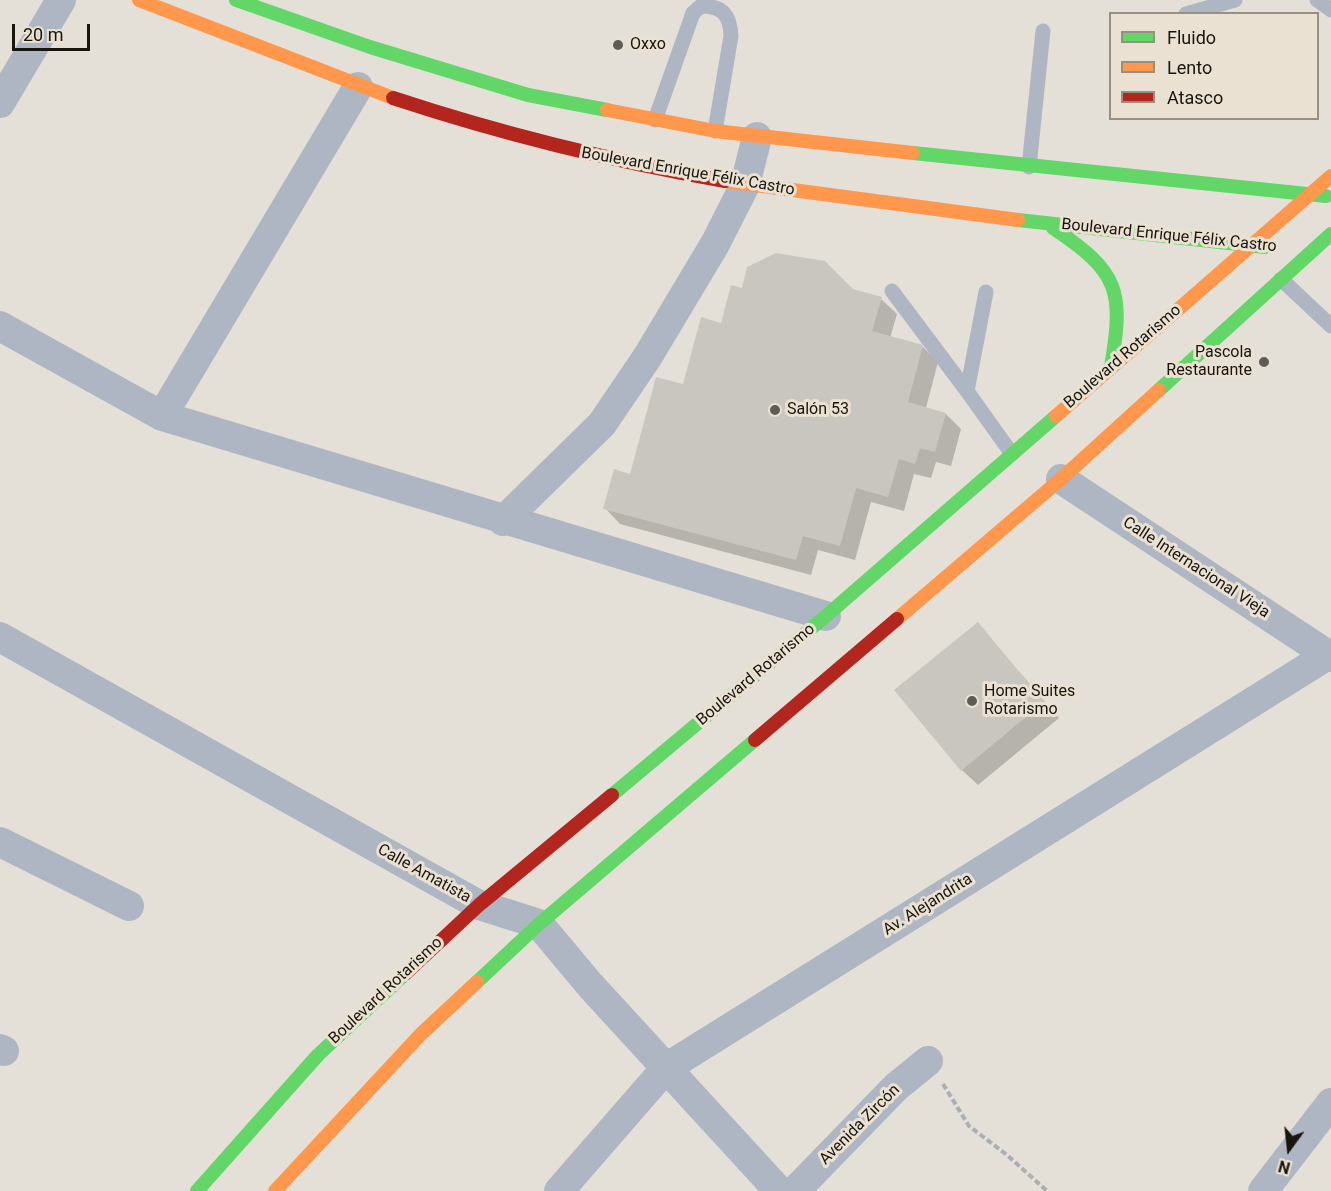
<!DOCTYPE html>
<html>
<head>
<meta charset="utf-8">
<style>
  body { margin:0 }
  #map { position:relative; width:1331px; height:1191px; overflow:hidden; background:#e4e0d8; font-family:Roboto,sans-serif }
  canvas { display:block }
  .legend { position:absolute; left:1109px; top:12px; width:210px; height:108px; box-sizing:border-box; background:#eae1d2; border:2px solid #968f84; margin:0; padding:8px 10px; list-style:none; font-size:18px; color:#18150f }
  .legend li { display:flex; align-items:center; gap:12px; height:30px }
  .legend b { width:30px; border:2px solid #968f84 }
  .north { position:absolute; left:1259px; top:1119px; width:60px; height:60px; -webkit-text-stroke:4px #eae1d2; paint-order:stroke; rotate:195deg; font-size:16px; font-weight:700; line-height:24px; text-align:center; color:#18150f }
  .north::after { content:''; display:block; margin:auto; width:21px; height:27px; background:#18150f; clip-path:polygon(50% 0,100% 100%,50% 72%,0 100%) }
  .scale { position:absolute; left:12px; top:24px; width:78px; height:27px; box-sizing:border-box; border:3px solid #18150f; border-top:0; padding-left:8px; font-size:18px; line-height:21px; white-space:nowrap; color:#18150f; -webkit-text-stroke:4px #eae1d2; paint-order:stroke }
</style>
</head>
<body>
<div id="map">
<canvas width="1331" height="1191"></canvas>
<ul class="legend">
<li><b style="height:8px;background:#63d668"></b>Fluido</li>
<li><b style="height:8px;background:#ff974d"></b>Lento</li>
<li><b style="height:8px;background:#b3261e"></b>Atasco</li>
</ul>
<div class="north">N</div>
<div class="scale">20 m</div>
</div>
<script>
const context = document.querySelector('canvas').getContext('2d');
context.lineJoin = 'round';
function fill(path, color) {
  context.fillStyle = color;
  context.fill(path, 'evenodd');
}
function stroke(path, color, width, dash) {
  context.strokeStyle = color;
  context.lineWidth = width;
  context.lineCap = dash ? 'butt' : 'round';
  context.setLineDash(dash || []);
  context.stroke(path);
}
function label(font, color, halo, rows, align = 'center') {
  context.font = font + ' Roboto,sans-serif';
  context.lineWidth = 6;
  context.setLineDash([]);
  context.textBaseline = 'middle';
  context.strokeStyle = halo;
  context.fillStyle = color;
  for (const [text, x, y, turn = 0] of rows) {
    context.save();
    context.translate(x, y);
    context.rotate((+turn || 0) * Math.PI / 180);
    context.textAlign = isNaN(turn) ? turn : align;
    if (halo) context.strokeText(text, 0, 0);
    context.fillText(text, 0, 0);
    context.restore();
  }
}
const shadow = new Path2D(`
  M743 290 852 291 881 299 897 314 890 338 923 347 938 362 926 408 946 414 961 429 951 466 936 462 931 478 914 474 904 511 871 502 855 560 818 550 811 575 620 524 605 508 632 476Z
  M978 624 1059 718 978 785 962 770Z`);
const building = new Path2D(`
  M776 253 825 261 853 289 882 297 872 331 923 345 908 402 946 413 935 452 920 448 915 464 899 459 888 497 856 488 840 546 803 536 796 560 603 509 614 469 630 474 656 377 683 384 701 317 721 323 731 285 742 288 747 267Z
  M978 622 1044 702 961 771 894 690Z`);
const path = new Path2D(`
  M943 1084 969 1126 1007 1155 1047 1191`);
const lane = new Path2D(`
  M1317 0 1331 10
  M1186 14 1235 0
  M655 120 693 13 701 6C723 6 730 15 731 36L715 131
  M1029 167 1043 31
  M1281 279 1331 326
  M892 291 967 391
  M986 292 967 391 1012 454`);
const street = new Path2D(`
  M0 103 61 0
  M0 326 162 416 826 616
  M162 416 358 87
  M1061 479 1331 657
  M503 521 602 424 648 356 715 244 745 185 757 137
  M0 637 479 905 539 924 590 985 779 1191
  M0 842 129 906
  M0 1049 4 1051
  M559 1191 666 1068 1328 655
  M795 1191 896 1087 928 1061
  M1263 1191 1331 1103`);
const fast = new Path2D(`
  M236 0 370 47 528 95 607 110
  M913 153 1326 196
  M1018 220 1265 247
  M1053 228C1119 272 1124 290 1111 367
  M1159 390 1331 234
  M612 795 826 616 1056 416
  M477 982 539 924 755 740
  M197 1191 318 1055 405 974`);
const slow = new Path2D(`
  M139 0 393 98
  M607 110 715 131 913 153
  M725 181 1018 220
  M1056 416 1331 176
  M897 619 1061 479 1159 390
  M275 1191 421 1034 477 982`);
const jam = new Path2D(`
  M393 98C502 134 612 161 725 181
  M755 740 897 619
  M405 974 479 905 612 795`);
const markers = [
  [618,45,6,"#5f5c55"],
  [1264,362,6,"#5f5c55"],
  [775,410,6,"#5f5c55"],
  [972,701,6,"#5f5c55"]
];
const poiNames = [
  ["Oxxo",630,45],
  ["Pascola",1252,353,"right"],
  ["Restaurante",1252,371,"right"],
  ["Salón 53",787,410],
  ["Home Suites",984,692],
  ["Rotarismo",984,710]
];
const streetNames = [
  ["Boulevard Enrique Félix Castro",688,172,10],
  ["Boulevard Enrique Félix Castro",1169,236,6],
  ["Boulevard Rotarismo",1123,357,-41],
  ["Calle Internacional Vieja",1196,568,33],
  ["Boulevard Rotarismo",756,675,-40],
  ["Calle Amatista",424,874,29],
  ["Av. Alejandrita",928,905,-32],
  ["Boulevard Rotarismo",386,991,-43],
  ["Avenida Zircón",860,1125,-45]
];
fill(shadow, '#0003');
fill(building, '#c9c6c0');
stroke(path, '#aaafb4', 4, [6, 3]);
stroke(lane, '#aeb6c3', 15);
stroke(street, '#aeb6c3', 30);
stroke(fast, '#63d668', 14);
stroke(slow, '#ff974d', 14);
stroke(jam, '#b3261e', 14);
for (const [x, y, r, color] of markers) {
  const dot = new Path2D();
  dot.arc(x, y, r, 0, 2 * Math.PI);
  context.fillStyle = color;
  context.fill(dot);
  stroke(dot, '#eae1d2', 2);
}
label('16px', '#18150f', '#eae1d2', poiNames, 'left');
label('16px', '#18150f', '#eae1d2', streetNames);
</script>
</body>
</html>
